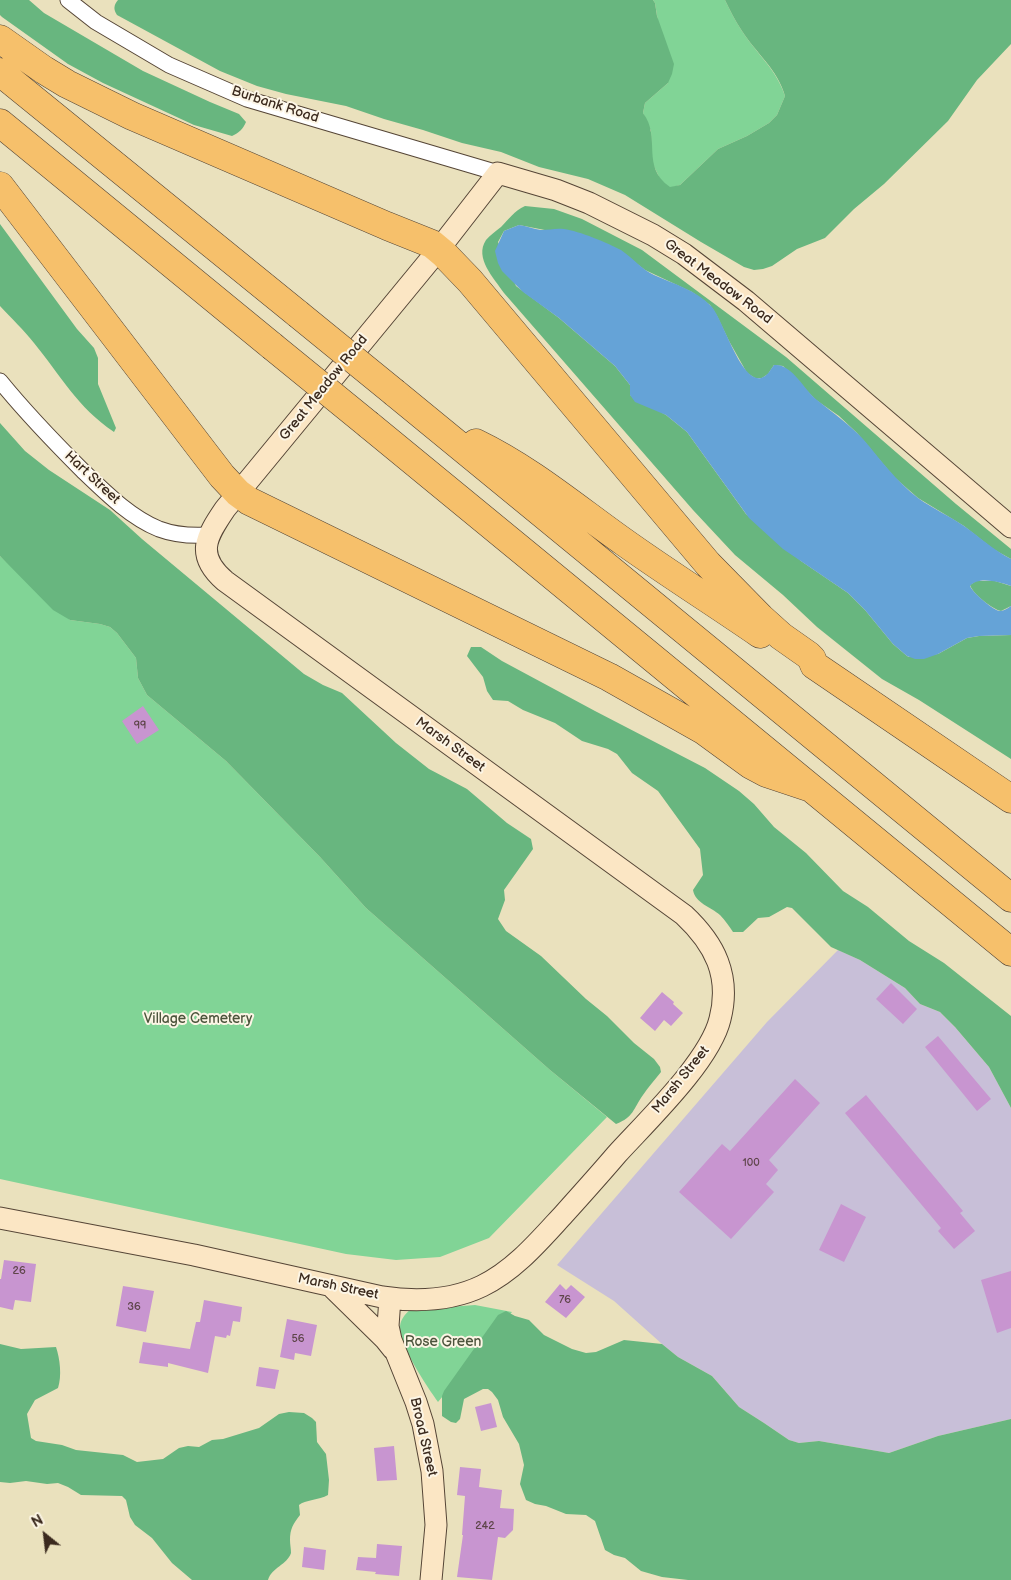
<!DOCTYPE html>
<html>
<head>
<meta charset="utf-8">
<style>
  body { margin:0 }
  #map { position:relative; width:1011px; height:1580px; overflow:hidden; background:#eae1bd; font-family:"Balsamiq Sans",sans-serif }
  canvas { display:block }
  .north { position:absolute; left:20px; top:1510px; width:50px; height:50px; -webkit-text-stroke:4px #fcf5e5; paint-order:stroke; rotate:331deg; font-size:14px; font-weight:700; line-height:20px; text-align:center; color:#3b2a1e }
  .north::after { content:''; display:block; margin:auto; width:18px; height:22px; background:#3b2a1e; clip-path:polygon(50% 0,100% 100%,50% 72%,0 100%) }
</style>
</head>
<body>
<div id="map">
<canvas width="1011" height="1580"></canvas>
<div class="north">N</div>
</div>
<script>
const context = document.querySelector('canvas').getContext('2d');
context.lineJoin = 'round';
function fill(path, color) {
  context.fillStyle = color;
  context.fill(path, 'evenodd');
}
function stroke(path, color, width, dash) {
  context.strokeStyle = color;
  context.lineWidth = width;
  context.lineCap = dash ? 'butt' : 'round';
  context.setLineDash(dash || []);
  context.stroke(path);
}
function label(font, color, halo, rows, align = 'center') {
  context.font = font + ' "Balsamiq Sans",sans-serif';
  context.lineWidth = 4;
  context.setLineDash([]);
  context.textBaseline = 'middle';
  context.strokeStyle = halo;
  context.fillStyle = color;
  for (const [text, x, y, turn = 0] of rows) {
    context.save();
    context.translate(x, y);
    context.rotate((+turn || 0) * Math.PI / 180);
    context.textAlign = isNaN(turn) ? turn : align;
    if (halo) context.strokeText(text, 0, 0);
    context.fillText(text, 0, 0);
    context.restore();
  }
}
const industrial = new Path2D(`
  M838 950 860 960 905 988 920 1004 940 1012 955 1027 989 1067 1011 1108V1419L938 1436 889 1453 819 1441 799 1443 789 1440 764 1423 739 1407 712 1376 678 1357 662 1344 614 1301 557 1265 767 1022Z`);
const green = new Path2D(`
  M653 0H725C730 10 735 21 742 31 756 53 777 70 785 96L777 115 769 123 747 136 718 149 680 185 670 188 661 181 652 162 651 131 643 113 645 103 668 83 655 3Z
  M0 556 70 620 100 624 110 627 117 633 136 658 138 678 147 695 226 761 320 857 366 908 550 1070 607 1117 489 1238 440 1257 396 1260 346 1254 0 1179Z
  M475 1305 512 1312 438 1402C428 1388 397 1342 400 1326 401 1319 405 1314 410 1310Z`);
const forest = new Path2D(`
  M0 0H29L44 13 143 71 210 102 239 114 246 122C243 129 239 133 232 136L194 125 103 83 68 64 2 17 0 15Z
  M118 0H653L655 3 657 16 674 64 672 74 668 83 645 103 643 113C662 138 640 166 670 187L680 185 718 149 747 136 769 123 777 115 785 96C778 70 756 53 742 31 735 21 730 10 725 0H1011V44L977 80 948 121 884 184 854 209 825 238 797 249 772 266 763 269 754 270 744 267 701 242 625 195 588 179 539 167 501 152 462 143 423 130 384 119 346 106 286 94 257 86 220 71 117 15C113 9 114 5 118 0Z
  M525 206 554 209 582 219 642 250 786 357 956 504 1011 549V559L993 549 964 526 918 498 894 477 857 433 839 416 816 400 783 366 774 365 768 374 762 378H755L747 373 729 341 717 316 710 305 692 292 645 270 628 257 606 244 596 240 519 225 504 231 498 242 516 286 559 318 615 366 630 385V395L666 415 687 432 746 514 801 561 848 593 865 610 893 644 907 656 909 657 938 654 967 638 979 636 1011 635V759L919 700 882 679 817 627 783 595 735 555 693 510 504 293C494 278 474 258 486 240 490 235 496 231 501 227 509 219 514 211 525 206Z
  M0 224 77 329 94 348 98 358V384L116 428 114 432C77 407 61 376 34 343 24 330 11 318 0 306Z
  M0 423 25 451 49 470 110 510 142 539 304 674 323 685 342 693 396 743 429 769 467 789 507 823 531 839 533 849 504 890 505 900 498 919 506 931 541 956 586 999 607 1016 634 1043 654 1059 660 1067 661 1072C655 1080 648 1087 643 1095 633 1109 634 1117 616 1124L550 1070 366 908 320 857 226 761 147 695 138 678 136 658 117 633 110 627 100 624 70 620 53 610 0 556Z
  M976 581H995L1011 586V606L1001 611C992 609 972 593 970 585Z
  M471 647H481L502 661 595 711 705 768 739 791 754 804 774 827 806 853 843 891 868 907 909 941 944 963 1011 1016V1108L989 1067 955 1027 940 1012 920 1004 905 988 860 960 831 947 792 908 787 907 769 917 758 918 743 932H733C729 926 725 920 720 915 711 907 695 903 693 890L703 875 700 849 658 791 632 773 617 754 608 749 582 741 555 723 523 710 508 701 493 700 487 691 483 677 467 656Z
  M506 1311 515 1316 529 1320 544 1335 572 1349 586 1353 596 1352 624 1340 662 1344 678 1357 712 1376 739 1407 764 1423 789 1440 799 1443 819 1441 889 1453 938 1436 1011 1419V1580H688L662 1577 641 1571 625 1558 614 1555 605 1550 595 1521 586 1515 566 1514 546 1506 535 1504 526 1500 520 1484 524 1465 519 1444 503 1417 498 1400 492 1392 488 1389H483L464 1399 460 1419 456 1423 451 1422 442 1416V1396L444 1391 498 1315Z
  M0 1344 21 1349 56 1347C60 1359 62 1376 58 1388L35 1400 27 1414 31 1438 36 1441 62 1445 76 1450 123 1455 137 1462 163 1459 179 1448 188 1446 199 1447 212 1440 223 1439 259 1428 279 1414 289 1412 304 1413 312 1418 316 1422 317 1442 326 1454 329 1480 328 1495C319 1500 305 1500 299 1505L300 1515C293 1524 290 1529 290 1540 290 1544 291 1549 291 1553 287 1565 272 1567 268 1580H192L172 1563 152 1538 135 1525 130 1517 126 1500 122 1496 81 1495 68 1487 58 1483 47 1484 26 1481 10 1483 0 1482Z`);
const water = new Path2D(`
  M519 225C526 226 534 229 541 230 549 230 556 228 564 229 579 231 608 243 621 250 633 258 641 269 654 275 674 284 696 290 711 306 723 318 740 382 761 378 768 376 770 370 774 365 792 363 804 390 817 400 833 413 849 424 863 439 881 460 896 481 918 498 933 509 950 516 964 526 980 537 993 550 1011 559V586C1000 582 978 576 970 586 972 592 994 611 1000 611 1004 611 1008 608 1011 606V635L979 636 967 638 938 654 924 659H915L907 656 893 644 865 610 848 593 783 549 749 518 687 432 666 415 635 402 630 395V385L615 366 559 318 523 292 502 271 498 263 495 251 504 231Z`);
const building = new Path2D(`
  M143 706 159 730 137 744 122 721Z
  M891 983 917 1009 903 1024 876 999Z
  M662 992 674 1002 673 1004 683 1013 671 1026 664 1020 655 1031 640 1018Z
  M938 1036 991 1099 977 1111 925 1047Z
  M795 1079 820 1103 769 1160 778 1170 766 1184 774 1192 731 1239 679 1192 722 1144 730 1151Z
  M866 1095 963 1211 960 1213 975 1231 954 1249 938 1231 941 1228 845 1113Z
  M841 1204 866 1217 844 1262 819 1250Z
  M4 1260 36 1264 31 1302 15 1300 13 1310 0 1307V1279H1Z
  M1011 1271V1328L997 1333 981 1280Z
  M560 1284 566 1290 571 1285 585 1297 566 1318 545 1302Z
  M123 1286 154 1291 146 1332 116 1326Z
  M204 1300 242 1307 240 1322 233 1321 230 1336 227 1335 226 1338 215 1336 208 1373 168 1363V1367L139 1363 143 1342 190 1349 196 1322H200Z
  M287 1319 317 1325 311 1356 295 1353 294 1360 280 1357Z
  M259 1367 279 1370 275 1389 256 1386Z
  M491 1403 497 1427 481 1431 475 1407Z
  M394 1446 397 1480 377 1481 374 1448Z
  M460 1467 481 1469 479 1487 502 1490 500 1508 514 1509 513 1530 505 1538 498 1537 492 1580 457 1577 463 1535H462L465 1496 457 1495Z
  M377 1544 402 1546 399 1576 375 1574 376 1572 356 1570 358 1557 376 1558Z
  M304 1547 326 1550 324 1570 302 1567Z`);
const street = new Path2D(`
  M68 0 96 22 169 65 247 99 498 173
  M0 381C26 413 54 442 83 471 106 493 130 517 159 529 175 535 192 536 208 535`);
const secondary = new Path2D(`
  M0 1218 194 1255 382 1297C416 1302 451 1301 482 1286 515 1270 540 1240 564 1214 582 1194 600 1174 617 1154 647 1121 710 1061 720 1019 731 976 715 944 684 915L225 581C195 555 206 537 225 509L439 249 498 173 556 190 589 203 653 235 684 254 746 301 1011 527
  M332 1287 385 1339 393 1349
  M390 1298 388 1326 391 1340 416 1402 423 1424 432 1471 436 1525 431 1580`);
const highway = new Path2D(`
  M0 39 44 70 67 84 132 116 387 226 432 244 444 254 470 281 708 564 761 618 781 636 808 655 812 659 814 665 1011 799
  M0 72 298 314
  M0 123 272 346
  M0 186 222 476 238 493 249 501 609 677 703 730 751 765 766 773 811 788
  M395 393 1011 898
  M369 425 1011 952
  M476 443C530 469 576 508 624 542 669 574 715 603 760 634`);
const highwayBridge = new Path2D(`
  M298 314 395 393
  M272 346 369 425`);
const numberNames = [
  ["99",140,726],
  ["100",751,1163],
  ["26",19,1271],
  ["76",565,1300],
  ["36",134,1307],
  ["56",298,1339],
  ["242",485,1526]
];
const streetNames = [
  ["Burbank Road",275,105,18],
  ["Great Meadow Road",718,282,37],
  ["Great Meadow Road",324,388,-51],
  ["Hart Street",92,478,43],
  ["Marsh Street",450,745,36],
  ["Marsh Street",681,1080,-51],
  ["Marsh Street",338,1287,12],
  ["Broad Street",423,1437,77]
];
const parkNames = [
  ["Village Cemetery",198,1019],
  ["Rose Green",443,1342]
];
fill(industrial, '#c8bfd8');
fill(green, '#81d496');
fill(forest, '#68b67f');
fill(water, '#65a3d7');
fill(building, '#c895d0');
stroke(street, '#554536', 17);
stroke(secondary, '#554536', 23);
stroke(highway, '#554536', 29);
stroke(street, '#fff', 15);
stroke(secondary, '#fbe6c4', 21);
stroke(highway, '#f6c06b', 28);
stroke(highwayBridge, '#554536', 29, []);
stroke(highwayBridge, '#f6c06b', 28);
label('11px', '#5e454a', null, numberNames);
label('14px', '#3b2a1e', '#fcf5e5', streetNames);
label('14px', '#4c543c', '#fcf5e5', parkNames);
</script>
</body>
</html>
